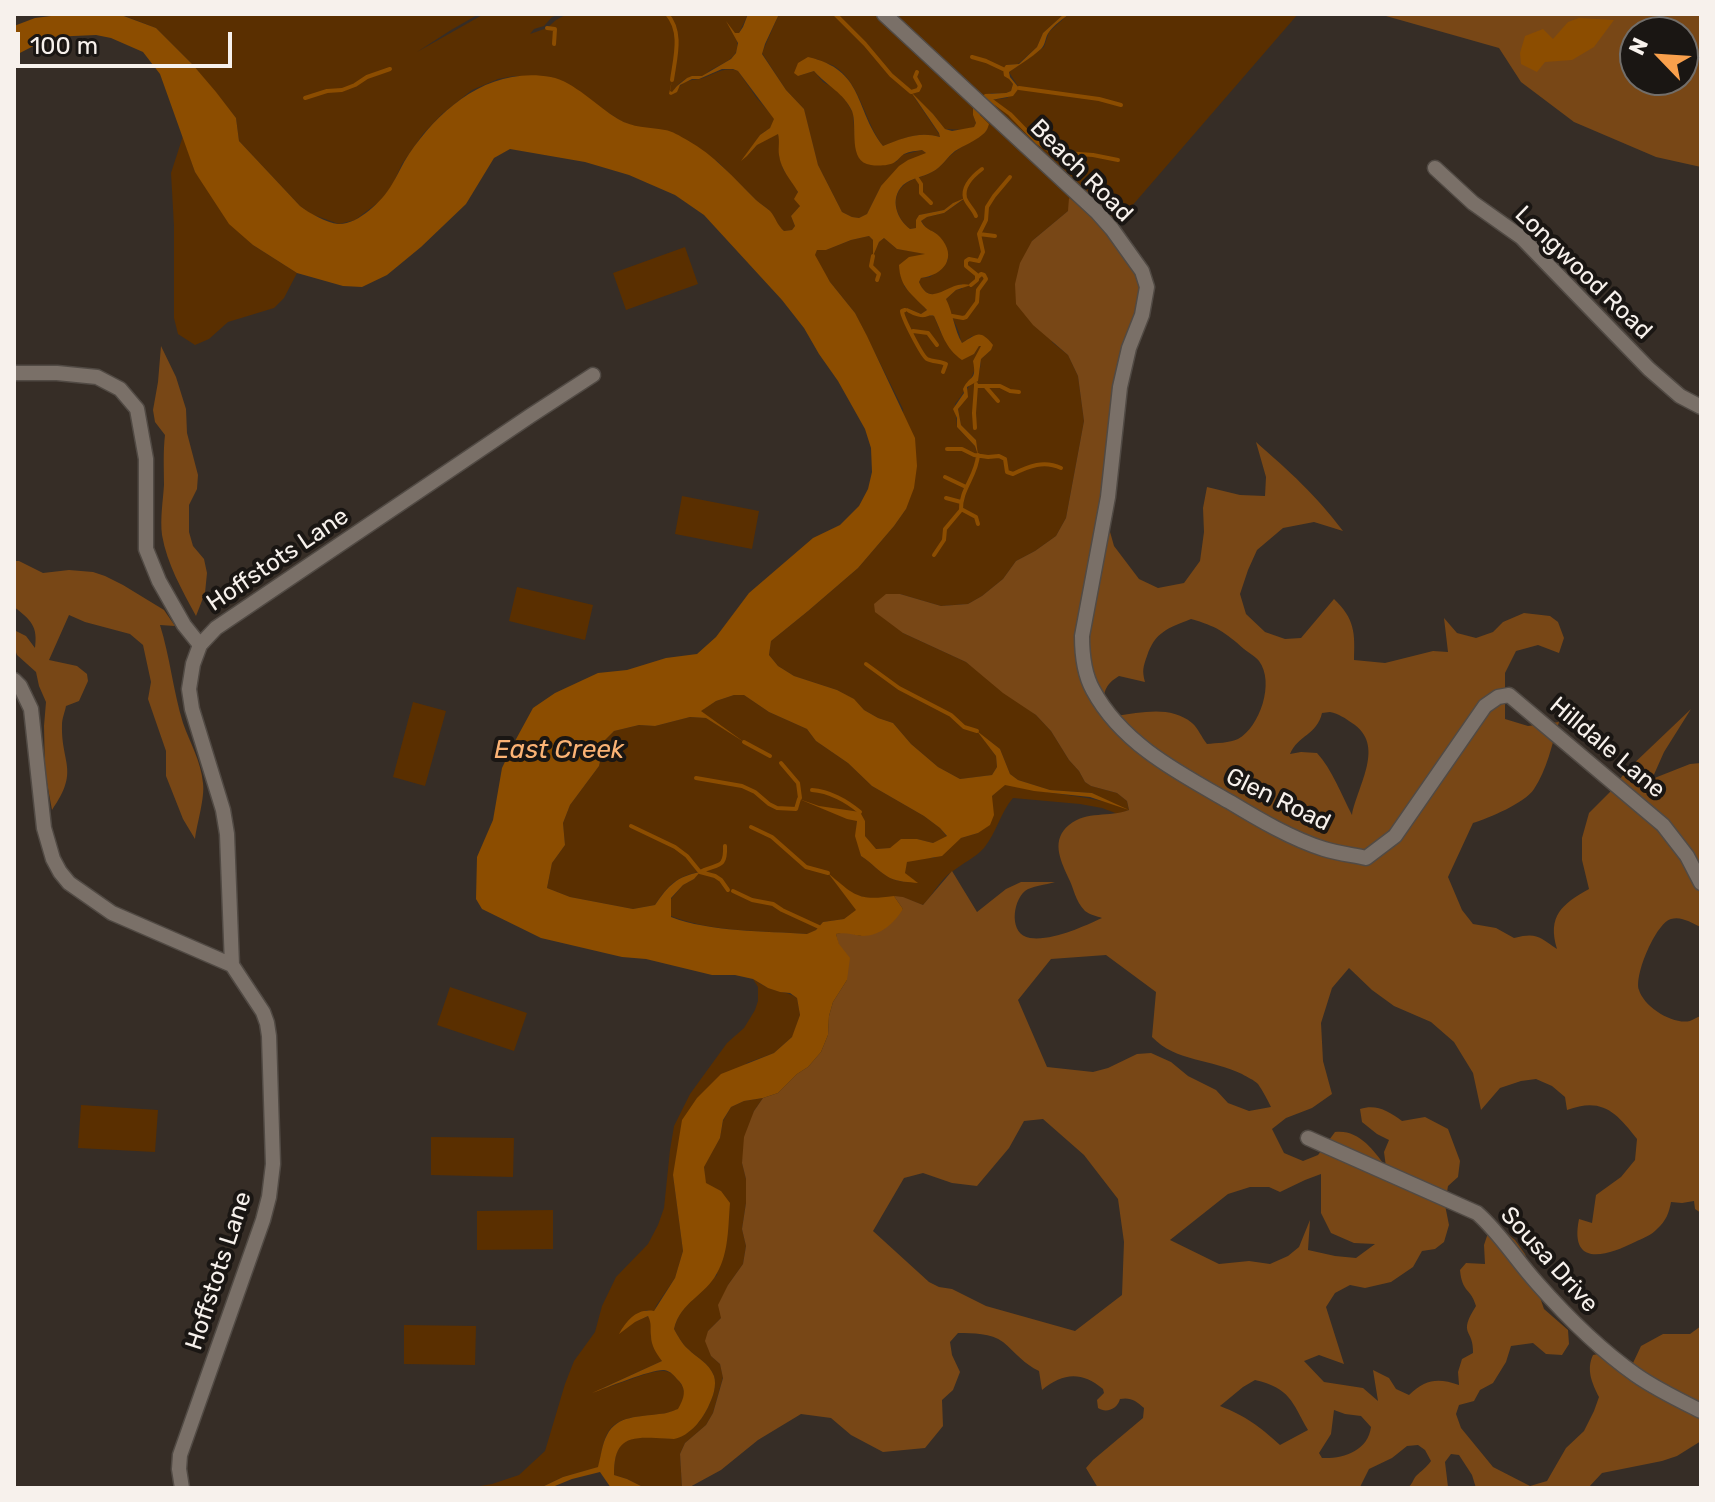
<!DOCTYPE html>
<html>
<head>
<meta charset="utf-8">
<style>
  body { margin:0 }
  #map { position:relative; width:1715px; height:1502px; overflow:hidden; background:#362d26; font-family:Rubik,sans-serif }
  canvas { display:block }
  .frame { position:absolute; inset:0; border:16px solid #f7f1ec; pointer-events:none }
  .north { position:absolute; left:1619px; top:16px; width:80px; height:80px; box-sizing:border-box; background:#1a1613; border:2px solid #726e6a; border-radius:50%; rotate:295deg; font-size:22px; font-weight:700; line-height:32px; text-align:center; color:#f7f1ec }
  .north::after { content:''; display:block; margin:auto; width:28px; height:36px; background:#f9a04c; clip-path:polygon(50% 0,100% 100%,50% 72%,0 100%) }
  .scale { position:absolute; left:16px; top:32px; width:216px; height:36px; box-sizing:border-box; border:4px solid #f7f1ec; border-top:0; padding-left:10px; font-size:24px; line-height:28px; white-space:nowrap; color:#f7f1ec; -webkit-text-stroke:6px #1a1613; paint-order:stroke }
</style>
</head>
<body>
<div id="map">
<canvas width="1715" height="1502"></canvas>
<div class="frame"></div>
<div class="north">N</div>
<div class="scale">100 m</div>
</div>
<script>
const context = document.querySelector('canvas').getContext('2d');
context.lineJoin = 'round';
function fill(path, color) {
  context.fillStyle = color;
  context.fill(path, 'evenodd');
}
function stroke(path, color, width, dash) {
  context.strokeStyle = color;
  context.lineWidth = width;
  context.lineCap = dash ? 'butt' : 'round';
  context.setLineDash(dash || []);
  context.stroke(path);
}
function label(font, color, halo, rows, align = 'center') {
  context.font = font + ' Rubik,sans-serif';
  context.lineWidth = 8;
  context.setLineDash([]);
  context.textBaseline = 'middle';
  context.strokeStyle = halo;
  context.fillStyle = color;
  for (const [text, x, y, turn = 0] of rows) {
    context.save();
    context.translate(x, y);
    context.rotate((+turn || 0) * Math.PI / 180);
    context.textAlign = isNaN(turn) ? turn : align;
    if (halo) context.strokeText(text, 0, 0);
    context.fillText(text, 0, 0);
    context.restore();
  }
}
const green = new Path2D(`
  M120 14H479L451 30 417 52 484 14H561L552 17 544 26 534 29 530 34 547 28 556 20 567 14H748L739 33H734C745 57 726 61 709 71 707 73 705 75 703 76 695 79 699 74 691 77 682 79 675 87 671 95 672 94 680 85 681 85 687 80 693 80 700 79 714 75 723 66 738 71L756 97 775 119 770 128 760 135 747 156 757 145 775 134H778L780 141 779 155 783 169 797 189 800 206 791 216 795 226 792 230 784 231 777 225 768 209 758 202 717 161 621 121 552 77 514 76 498 79 472 90 442 114 423 134 402 164 392 186 380 201 355 220 339 224 311 214 300 206 239 141 236 118 193 65 156 28Z
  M779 14H1064L1043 33 1037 47 1018 64 1006 65 1009 79 1013 84 1011 91 1006 93H991L973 115 976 123 974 127 965 130 945 129 933 114 914 97 941 137C917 131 905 138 883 146 865 123 860 82 834 66 829 63 822 63 817 59L798 76 814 71 823 82 836 89 846 101 853 113 855 143 872 165 891 163 896 162 902 155 922 150 927 154 881 186 867 214 859 218 852 217 842 212 818 165 804 109 786 90 762 53Z
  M1069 14H1298L1112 229 1068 211 1032 241 1052 342 1068 355 1078 376 1084 421 1066 518 1056 536 1035 551 1016 561 1003 579 982 596 968 604 941 606 900 594H886L903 633 966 662 1036 715 1051 731 1069 760 1079 771 1085 782 1091 786 1117 793 1127 801 1129 810 1118 814 1102 808 1080 804 1013 798C1000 813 997 832 984 848 975 858 963 863 953 871 940 879 933 895 923 905L902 897 869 899 851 893 832 878 857 910 844 919 823 922 816 930 808 934C765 931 710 932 671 916V899L683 885 694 879 699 872C675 877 668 886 655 905L633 909 570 897 547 888 552 863 565 845 563 823 570 805 599 766 605 740 614 731 639 725 655 726 690 717 706 718 727 731 700 711 716 701 734 695H744L769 712 807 729 816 741 848 763 872 786 924 816 940 828 947 837 933 843 917 839 890 848 875 849 865 836V821L841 810 819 807 857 820 856 836 861 856C871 862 879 872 889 877 896 882 908 882 916 882L904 873 907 862 916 858H934L961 838 978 833 992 796 1005 784C1043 794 1081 794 1117 805L1092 793 1050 790 1018 780 1010 774 1000 749 979 733 996 756 997 767 992 775 960 779 938 767 911 744 893 723 878 718 864 710 853 699 837 690 794 676 778 666 769 655 771 641 808 611 858 568 894 526 906 509 903 409 855 313 830 282 814 256 817 250H826L851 240 869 236 873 240V254L879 242 884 238 897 249 928 254 904 286 927 310 921 314 907 308 909 313 934 316 941 333 962 359 974 354 979 346H982C976 368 970 386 955 404L957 427 975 446 976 450V440L961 425 958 409C963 402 963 397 967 390 974 375 980 381 981 359L991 350 972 336 962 343C960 339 960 335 958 330 954 320 948 311 946 299L956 290 962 289V284C946 288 929 306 919 282L921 278 930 277 948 260C946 247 942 233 928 230L921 221 927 217 944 213 963 200 953 203 944 210 919 215 916 228 910 229C897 219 889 198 904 185 911 178 924 177 932 172 942 167 947 157 956 151 966 143 978 140 987 130L979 111 991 100 1007 98 1019 88 1009 72 1044 47 1049 32Z
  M183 136 195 172 253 245 297 273 284 298 274 308 228 322 209 339 195 345 178 334 174 318V226L171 173Z
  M685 247 698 284 626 310 613 273Z
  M682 496 759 511 752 549 675 534Z
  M517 587 593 605 585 640 509 621Z
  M413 702 446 711 425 786 393 777Z
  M753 979C759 983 765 987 772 989 781 993 789 992 797 998L800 1015 793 1036 774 1053 747 1063 673 1175 683 1251 675 1278 656 1306 654 1312 646 1310 635 1322 648 1316 652 1323 651 1337 662 1361 600 1389C616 1387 656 1366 668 1372 674 1374 674 1376 678 1380 687 1390 685 1397 679 1409 672 1411 666 1414 660 1414 641 1417 617 1415 607 1434 602 1444 601 1456 599 1467L563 1477 540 1488H469L492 1484 519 1475 545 1451 565 1384 574 1361 595 1332 602 1306 616 1277 648 1244 658 1225 664 1208 670 1150 674 1126 690 1094 727 1043 744 1028 755 1010 758 1001V987Z
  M450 987 527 1013 514 1051 437 1025Z
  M763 1098 754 1111 742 1163 746 1179V1203L742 1229 746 1246 743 1264 728 1285 721 1318 708 1331 711 1356 720 1364 723 1377 713 1413 706 1425 685 1443 680 1454 682 1488H645L627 1479 614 1475C614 1443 623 1436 655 1437 661 1438 668 1439 674 1438 690 1436 703 1419 709 1405 713 1397 717 1385 714 1376 709 1363 697 1358 688 1349 682 1344 678 1336 674 1329 679 1307 701 1291 717 1275L721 1191 705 1184 704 1166 720 1138 723 1121 731 1107 744 1101Z
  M81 1105 158 1110 155 1152 78 1148Z
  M431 1137 514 1138 513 1177 431 1175Z
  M553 1210V1249L477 1250V1211Z
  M404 1325 476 1326 475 1365 404 1364Z`);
const forest = new Path2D(`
  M1379 14H1701V167L1656 157 1574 122 1521 82 1499 48ZM1635 32H1683V80H1635Z
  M1069 198 1112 229 1147 287 1129 348 1105 514 1114 546 1139 579 1158 588 1184 583 1200 561 1204 532 1203 508 1207 487 1240 495 1265 496 1266 477 1256 442C1289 471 1316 495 1343 531L1314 522 1283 528 1257 550 1248 570 1240 594 1246 614 1265 632 1285 639 1301 638 1334 599C1355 619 1355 633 1354 660L1385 663 1433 651 1448 652 1444 618 1457 633 1476 638 1493 632 1503 622 1524 613 1550 616 1558 622 1564 638 1559 653 1538 645 1516 651 1505 673V719L1528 726 1559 722C1552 744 1547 770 1534 789 1525 803 1489 818 1473 823L1448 877 1462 910 1473 924 1496 928 1514 938C1537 932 1539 937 1557 949 1547 916 1562 904 1589 889L1582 860V838L1589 813 1610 792 1627 770 1691 709 1664 752 1652 779 1690 764 1701 763V927C1691 923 1682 916 1671 919 1656 923 1634 975 1639 990 1644 1007 1673 1025 1690 1021 1690 1021 1700 1016 1701 1016V1213L1695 1209 1694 1201 1682 1203 1671 1202C1669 1213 1666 1221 1657 1229 1652 1235 1643 1238 1635 1242 1607 1256 1569 1268 1579 1219L1592 1223 1596 1195 1621 1177 1635 1160 1637 1139C1616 1112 1602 1097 1567 1110L1565 1097 1552 1086 1536 1079 1521 1081 1500 1088 1481 1110 1473 1073 1454 1042 1431 1022 1394 1006 1372 990 1349 968 1332 988 1321 1023 1323 1061 1332 1094 1312 1108 1286 1118 1272 1129 1284 1153 1303 1161 1318 1155 1335 1132C1358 1129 1373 1149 1386 1167L1384 1152 1389 1140 1377 1134 1362 1122 1360 1109C1377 1104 1388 1111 1402 1121L1425 1117 1448 1129 1460 1161 1458 1177 1448 1186 1445 1205 1449 1225 1444 1242 1435 1249 1422 1251 1413 1267 1391 1282 1365 1288 1350 1285 1335 1293 1326 1307 1344 1364 1319 1355 1304 1361 1324 1382 1363 1388 1378 1401 1373 1370 1389 1378 1396 1389 1409 1395C1426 1379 1438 1378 1459 1385L1458 1372 1462 1359 1473 1353C1474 1328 1457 1336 1476 1306 1471 1288 1462 1293 1460 1270L1466 1263 1485 1264 1484 1245 1488 1233 1504 1231 1515 1240 1525 1254 1544 1309 1568 1330 1569 1344 1562 1355 1546 1354 1533 1343 1511 1346 1506 1362 1493 1383 1480 1390 1474 1401 1459 1405 1456 1414 1461 1428 1493 1467 1530 1486 1547 1481 1566 1448 1584 1431 1594 1411 1599 1397C1592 1383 1586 1370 1593 1355L1603 1353 1633 1363 1641 1346 1663 1334H1690L1701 1326V1441L1677 1456 1662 1461 1602 1473 1588 1488H1476L1472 1475 1459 1455 1451 1454 1445 1462 1448 1487 1407 1488C1413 1484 1412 1481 1416 1476 1421 1471 1426 1468 1431 1461L1425 1450 1418 1445 1407 1446 1392 1458 1369 1469 1360 1487 1358 1488H1098L1086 1468 1093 1460 1143 1418 1144 1408C1136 1401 1131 1397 1120 1399 1118 1408 1107 1414 1098 1408L1097 1400 1104 1393 1103 1389C1081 1371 1063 1373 1042 1390L1039 1371C1024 1364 1016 1353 1003 1342 991 1333 973 1333 958 1333L950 1342 952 1355 960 1372 953 1390 942 1400 943 1426 925 1448 883 1452 851 1435 831 1418 801 1414 758 1440 721 1470 688 1488H682L680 1454 685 1443 706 1425 713 1413 723 1378 720 1364 711 1356 705 1341 708 1331 721 1318 718 1305 728 1285 743 1264 746 1246 742 1229 746 1203V1179L742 1163 744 1137 754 1111 763 1098 778 1093 797 1074 808 1067 821 1052 828 1035 829 1016 833 1002 847 980 836 934 846 932 861 936 903 909 894 896 903 897 923 905 952 871 977 912 1006 889 1021 882H1055C1046 885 1031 886 1025 891 1012 902 1009 935 1030 938 1053 941 1082 927 1102 918 1097 916 1090 915 1085 911 1075 901 1074 888 1068 877 1060 859 1051 840 1069 825 1087 810 1109 818 1129 810L1127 801 1117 793 1091 786 1085 782 1079 771 1069 760 1051 731 1036 715 1003 693 966 662 903 633 875 612 874 604 886 594H900L941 606 968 604 982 596 1003 579 1016 561 1035 551 1056 536 1066 518 1084 421 1078 376 1068 355 1033 325 1016 304 1015 284 1020 263 1032 241 1068 211ZM1191 619C1216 626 1225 632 1244 649 1249 653 1256 657 1259 661 1275 682 1260 727 1238 739 1230 743 1216 743 1207 744 1202 738 1198 728 1192 723 1170 705 1141 713 1116 716L1103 705C1104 690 1106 684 1119 676L1145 682C1142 671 1143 667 1147 656 1155 632 1168 628 1191 619ZM1330 712C1339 714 1345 718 1352 723 1386 745 1358 784 1352 815 1342 796 1332 769 1317 753L1301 752 1290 754C1298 735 1317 735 1322 713ZM1106 955 1156 992 1152 1037C1176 1062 1212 1059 1242 1074 1247 1077 1254 1080 1258 1084 1263 1091 1267 1099 1271 1107L1249 1111 1228 1103 1216 1090 1188 1076 1171 1062 1151 1053 1137 1054 1108 1068 1093 1072 1047 1067 1018 1000 1051 959ZM1043 1119 1084 1155 1118 1199 1124 1242 1122 1295 1075 1331 986 1306 952 1289 939 1287 929 1282 873 1231 904 1178 923 1173 952 1183 977 1186 1009 1148 1024 1121ZM1321 1174V1213L1331 1233 1354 1243 1375 1244 1356 1258 1335 1256 1308 1250 1310 1220 1299 1247 1288 1256 1270 1264 1249 1261 1219 1264 1170 1240 1228 1194 1250 1187H1269L1280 1192 1305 1180ZM1255 1380C1290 1388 1292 1402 1308 1430L1280 1445C1259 1426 1246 1416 1220 1406L1243 1387ZM1334 1410 1345 1414 1361 1416 1371 1427C1368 1451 1343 1459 1322 1458L1319 1453 1331 1434Z
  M161 346 176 377 186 409 187 433 198 475 197 489 189 505V532L193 546 204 559 207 573 205 593 196 616C182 590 167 564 162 535 160 518 163 501 164 485 164 468 163 452 165 435L155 422 153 410 158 382Z
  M14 561H19L43 573 69 570 93 572 105 576 123 585 164 610 175 626 160 625C170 657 173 690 183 723 190 743 201 761 203 783 205 798 197 823 195 839L183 819 166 776V751L148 699 151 682 143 645 130 634 85 622 69 615 49 660 77 666 87 674 88 681 79 701 66 706C65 712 62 718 62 725 61 764 80 770 52 810L45 772 44 726 46 702 39 686 36 672 17 655 14 647V630L26 636 35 648C38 626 31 620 14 607Z`);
const water = new Path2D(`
  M67 14 121 15 156 28 193 65 216 92 236 118 239 141 300 206C309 213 327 223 338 224 358 225 382 201 391 186 398 175 402 164 409 154 441 107 490 66 551 77 573 81 598 107 618 119 633 128 648 127 665 130 672 131 680 136 687 140 714 155 734 178 756 200 760 204 766 207 770 211 776 218 777 225 784 231L792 230 795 226 791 216 800 206 794 199 798 192C791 180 781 170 779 155 778 147 780 142 778 134L757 145 747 156 741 161 760 135 770 128 774 119 738 71 733 69H722L699 79H692L680 85 677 92 671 95 669 94 672 80 670 91 672 92 677 86 687 78 692 76H702L731 59 736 53 738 43 726 21 735 33H739L743 27 748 14H779L765 44 762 54 786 90 804 109 818 165 842 212 852 217 859 218 867 214 881 186 899 166 908 160 926 153 922 150C916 151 910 151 904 154 901 156 898 160 895 162 889 166 877 166 871 165 847 162 858 126 852 111 844 93 827 86 814 71L798 76 794 73 798 63 808 57C865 70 854 109 883 146 903 138 919 131 940 137L939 133 911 92 933 114 945 129 952 131 974 127 976 123 973 115V105L985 94 1006 93 1011 91 1013 84 1009 79 1004 76 1003 69 1006 65 1019 64 1037 47 1043 33 1064 14H1069C1063 19 1054 25 1049 32 1045 37 1046 44 1041 49 1031 58 1019 65 1009 72L1010 77 1019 88 1013 96 991 100 979 111 980 115 989 124C987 130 987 131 982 135 974 142 964 145 955 151 947 157 942 167 932 172 923 177 911 178 903 185 889 199 897 219 910 229L916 228V220L919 215 944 210 953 203 965 198 944 213 927 217 921 221C927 232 933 229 940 237 958 257 944 275 921 278L919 282C929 305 942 289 958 285 962 284 966 284 971 285L956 290 946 299C953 313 954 329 962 343 977 334 980 329 993 345L991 350 981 359 978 381 967 387 968 397 958 409 961 425 976 440 978 455 975 446 957 427V418L953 409 964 393 963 389C970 374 977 382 973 361L981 346H979L974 354 962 360C945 348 942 333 934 316 931 315 928 316 925 317 919 318 909 314 905 310L907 308 921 314 927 310C912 294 900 288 899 265L909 257 925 254 897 249 884 238 879 242 873 256V240L869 236 851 240 826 250H817L815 255 830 282 855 313 867 336 915 438 917 466 914 488 906 509 894 526 858 568 808 611 771 641 769 655 778 666 794 676 837 690 854 699 864 710 878 718 893 723 911 744 938 767 960 779 992 775 997 767 996 756 977 731 1000 749 1010 774 1018 780 1050 790 1092 793 1129 810 1090 797 1034 791 1005 785 992 796 994 815 990 825 978 833 961 838 942 856 907 862 905 873 918 883C909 882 898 882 890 878 880 873 871 862 861 856L855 836 857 821 847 819 799 799 819 806 860 812 865 821V836L876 849 890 848 901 839H917L933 843 947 836 940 828 924 816 872 786 848 763 816 741 807 729 769 712 744 695H734L716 701 701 711 744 742 706 718 690 717 655 726 639 725 614 731 605 740 599 766 570 805 563 823 565 845 552 863 547 888 570 897 633 909 655 905C669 885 676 877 700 872L694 879 683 885 671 898V917C710 932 765 931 807 934L816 930 823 922 844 919 856 910 828 873C855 896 858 901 894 896L903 909C894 923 881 936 862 936 852 935 846 932 836 934L839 944 850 958 847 980 833 1002 829 1016 828 1035 821 1052 808 1067 797 1074 778 1093 763 1098 744 1101 731 1107 723 1120 720 1138 704 1167 706 1183 721 1191 730 1203C728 1226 729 1252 717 1273 706 1295 680 1302 674 1329 678 1336 682 1344 688 1349 697 1358 709 1363 714 1376 717 1385 713 1397 709 1405 703 1419 690 1436 674 1439 669 1439 661 1438 656 1438 624 1436 614 1443 614 1475L627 1479 645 1488H611L600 1472 572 1479 550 1488H540L563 1477 598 1467C601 1456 602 1444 607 1435 617 1415 640 1417 659 1414 666 1414 672 1411 678 1409 684 1398 687 1390 679 1381 674 1376 671 1371 664 1370 652 1369 606 1388 592 1393L662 1361C656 1353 651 1345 651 1336 650 1327 652 1324 648 1316L635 1322 619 1334C627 1320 637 1308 654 1311L675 1278 683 1251 673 1175 682 1120 697 1098 721 1074 774 1053 792 1037 800 1015 797 998 790 993 780 992 768 988 753 979 735 975H712L646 959 622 957 541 938 482 909 476 899 477 857 493 820 502 768 515 741 533 708 555 693 598 673 627 670 666 658 697 654 716 637 749 593 813 538 840 525 859 506 868 489 872 472 871 448 865 429 838 381 819 354 804 328 782 300 704 215 675 195 629 175 585 162 510 149 494 158 466 204 421 247 387 275 362 287 343 286 297 273 253 245 229 224 195 172 160 74 143 52 111 38 96 35 51 37 14 56V26L35 18Z
  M1579 18 1614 20 1594 47 1572 60 1545 62 1537 72 1521 64 1520 53 1525 36 1543 29 1553 39 1568 22Z`);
const stream = new Path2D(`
  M667 14C683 32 675 58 672 80
  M835 14 865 44 891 75 911 92 918 90 920 86 915 77 917 72
  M547 28 555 29 554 44
  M972 57 986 61 1003 69
  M1019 88 1099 99 1121 105
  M305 98 327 91 342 90 355 85 367 77 390 69
  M991 100 1010 114 1037 142 1052 152 1093 155 1118 160
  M917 178 921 184V193L931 203
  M976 216C974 210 967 204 965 198 962 186 974 175 982 169
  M979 234 995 236
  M873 256 871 266 879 274 877 280
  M971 285 977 280V275L966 266V261L969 259 979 261 983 252 979 234 986 220 987 207 994 196 1010 177
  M905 310 902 311C902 317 922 356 927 359 933 362 940 361 946 364L943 372
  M952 316 963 318 966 317 977 302 978 290 986 279 984 275 981 274 977 278
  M913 331 928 333 937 345
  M976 384V386H1000L1010 391 1019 392
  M985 386 998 401
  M975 428 974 413 976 386
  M947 449H962L974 455 988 457 999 456 1005 459 1007 472 1013 474C1029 466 1044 460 1061 468
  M945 477 966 487
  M946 498 961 502
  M961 509 976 517 978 524
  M934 555 944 540 945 529 961 510C960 490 977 475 978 455
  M866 664 899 688 951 715 964 727 977 731
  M744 742 770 756
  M781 763 798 783 800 798
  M696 778 742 786 755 792 769 804 777 808 796 809 799 799
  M812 790C829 791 847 801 860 812
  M631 826 675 847 687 856 700 872 715 876 721 880 728 890
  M751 827 772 837 806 867 828 873
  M700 872C717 863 726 870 725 846
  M733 891 752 900 773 904 782 910 819 927`);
const street = new Path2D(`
  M884 14 1097 212 1112 229 1142 271 1147 287 1142 315 1129 348 1120 387 1108 497 1082 636C1082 655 1084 674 1093 690 1122 744 1179 773 1230 802 1258 819 1292 839 1324 849 1337 853 1352 855 1366 858L1395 836 1485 706 1498 697 1509 695 1663 825 1687 856 1701 883
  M1435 168 1473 203 1521 237 1649 369 1680 396 1701 407
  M14 373H57L97 377 120 389 137 409 146 459V549L159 581 184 625 200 645
  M14 680 20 686 31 709 44 828 53 859 60 872 69 883 112 913 232 965
  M1308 1138 1477 1213C1500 1233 1516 1260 1537 1283 1567 1317 1599 1349 1636 1375 1656 1389 1679 1400 1701 1411
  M182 1488 179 1469 180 1455 263 1220 269 1197 273 1164 269 1036 267 1023 263 1012 232 965 227 834 223 810 192 709 189 689 193 664 200 645 216 628 530 416 593 375`);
const streetNames = [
  ["Beach Road",1081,171,45],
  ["Longwood Road",1583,273,44],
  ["Hoffstots Lane",278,560,-34],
  ["Hilldale Lane",1607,748,40],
  ["Glen Road",1278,800,26],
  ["Sousa Drive",1549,1260,48],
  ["Hoffstots Lane",219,1271,-72]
];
const waterNames = [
  ["East Creek",559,750]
];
fill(green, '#5a2f00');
fill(forest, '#784716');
fill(water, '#8c4d00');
stroke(stream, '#8c4d00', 4);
stroke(street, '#514a44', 17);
stroke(street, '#7a7068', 14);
label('24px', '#f7f1ec', '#1a1613', streetNames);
label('italic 26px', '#fbb375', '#1a1613', waterNames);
</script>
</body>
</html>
